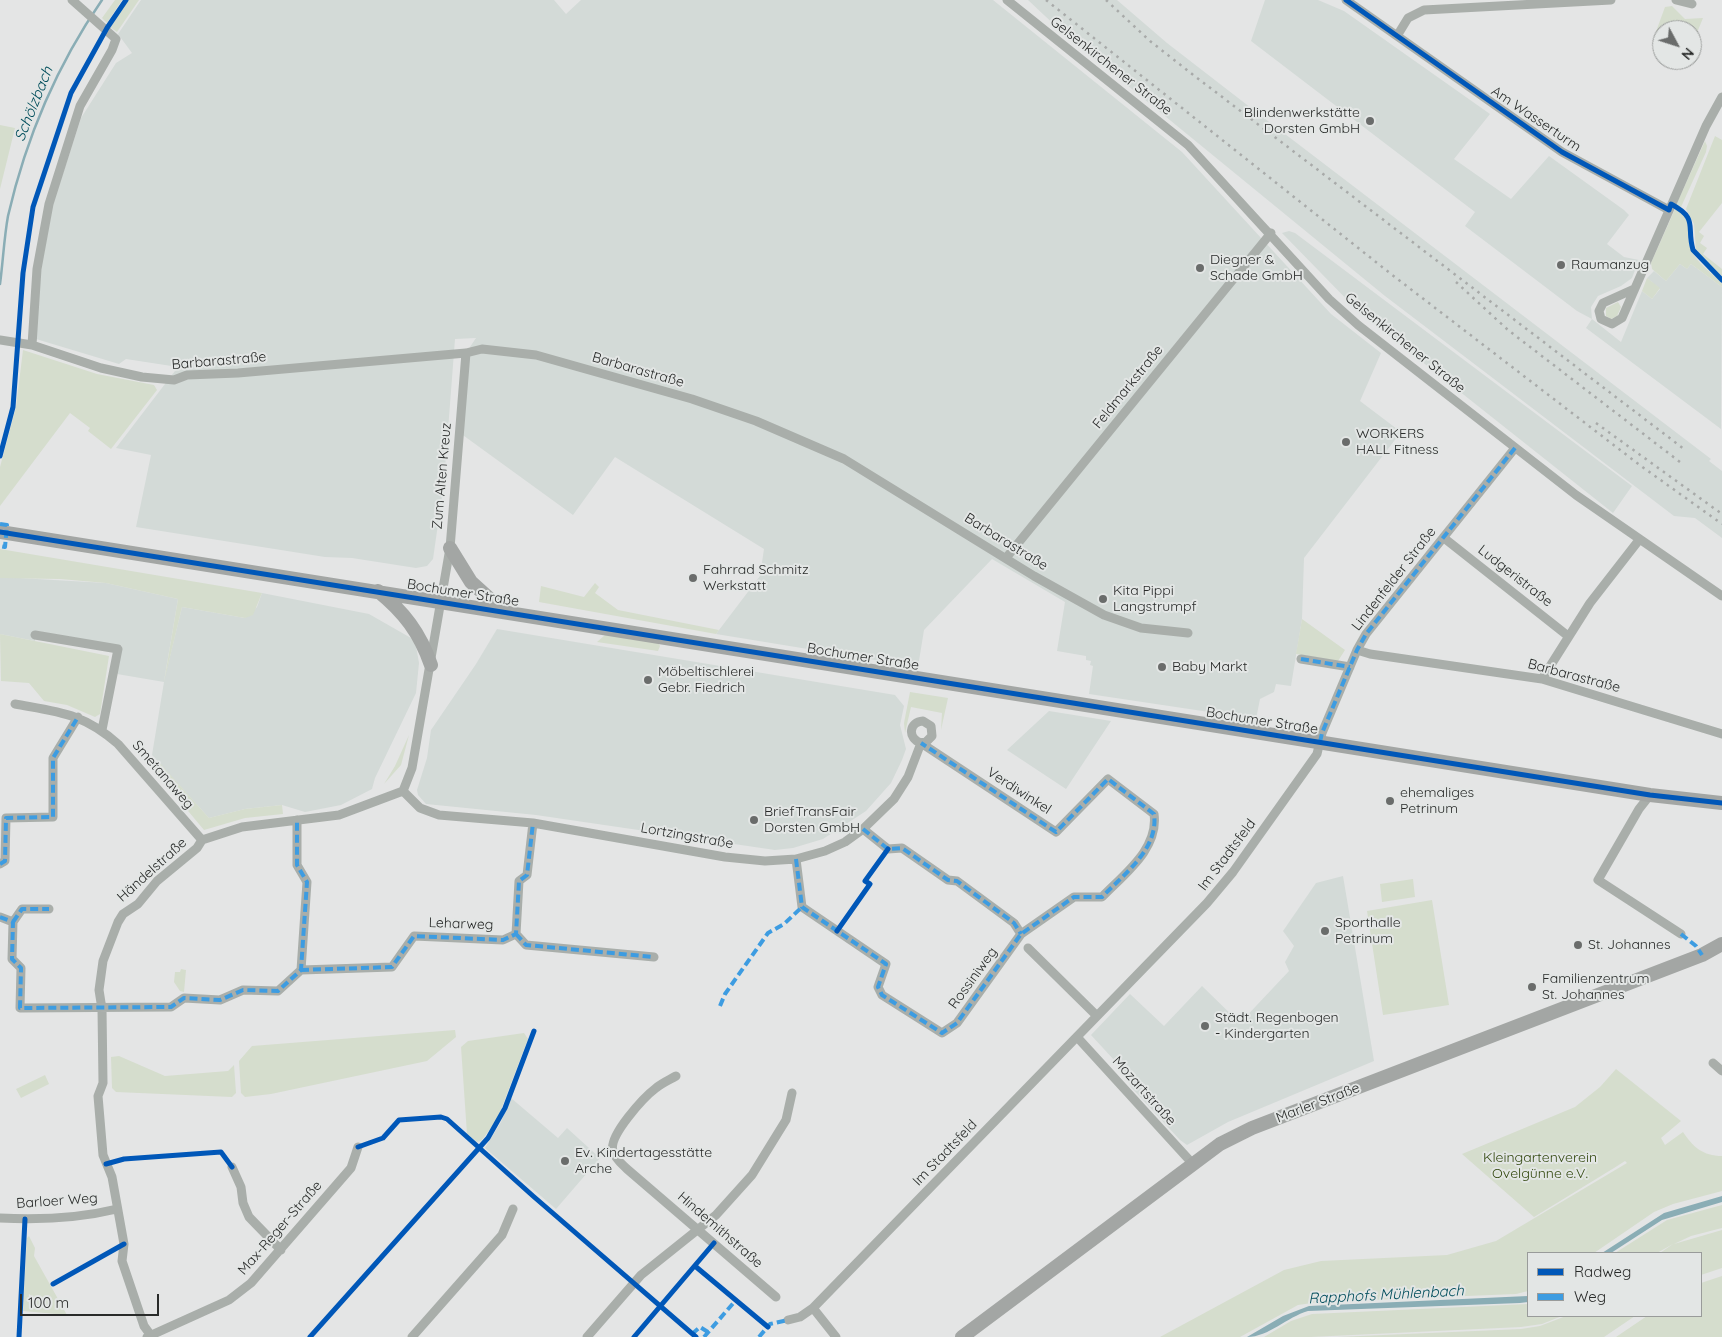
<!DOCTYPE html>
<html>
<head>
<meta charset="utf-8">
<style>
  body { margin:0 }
  #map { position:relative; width:1722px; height:1337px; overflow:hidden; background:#e4e5e5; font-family:Quicksand,sans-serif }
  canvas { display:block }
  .legend { position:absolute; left:1527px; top:1252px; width:175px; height:65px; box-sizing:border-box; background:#e3e6e5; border:1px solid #999b9a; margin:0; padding:6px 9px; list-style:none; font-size:15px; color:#292b2a }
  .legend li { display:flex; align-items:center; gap:10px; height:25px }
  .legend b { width:25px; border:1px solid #999b9a }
  .north { position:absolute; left:1652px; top:20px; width:50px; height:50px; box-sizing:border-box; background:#e3e6e5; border:1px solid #999b9a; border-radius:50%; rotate:130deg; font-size:14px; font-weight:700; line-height:20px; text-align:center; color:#292b2a }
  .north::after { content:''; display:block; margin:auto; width:18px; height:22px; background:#6a6c6b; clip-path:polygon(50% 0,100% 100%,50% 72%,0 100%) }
  .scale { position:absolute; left:20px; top:1294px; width:139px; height:22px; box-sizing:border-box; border:2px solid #292b2a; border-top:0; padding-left:6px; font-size:15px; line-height:18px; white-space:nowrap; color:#292b2a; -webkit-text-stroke:4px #e3e6e5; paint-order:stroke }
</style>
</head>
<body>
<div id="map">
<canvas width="1722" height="1337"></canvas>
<ul class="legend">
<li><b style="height:6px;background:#0057b8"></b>Radweg</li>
<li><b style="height:6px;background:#3d9ce1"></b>Weg</li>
</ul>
<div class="north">N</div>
<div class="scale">100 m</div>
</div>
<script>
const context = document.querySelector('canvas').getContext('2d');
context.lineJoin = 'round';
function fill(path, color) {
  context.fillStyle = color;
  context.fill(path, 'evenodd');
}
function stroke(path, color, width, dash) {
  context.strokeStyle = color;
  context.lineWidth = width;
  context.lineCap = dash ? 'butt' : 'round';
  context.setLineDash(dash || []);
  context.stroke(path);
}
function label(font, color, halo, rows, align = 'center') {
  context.font = font + ' Quicksand,sans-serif';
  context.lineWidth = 4;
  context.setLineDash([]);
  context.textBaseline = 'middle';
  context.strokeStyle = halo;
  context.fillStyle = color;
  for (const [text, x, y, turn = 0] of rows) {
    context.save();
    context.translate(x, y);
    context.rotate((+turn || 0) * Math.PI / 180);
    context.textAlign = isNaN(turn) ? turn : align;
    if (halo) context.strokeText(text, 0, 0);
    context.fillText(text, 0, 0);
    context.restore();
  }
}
const built = new Path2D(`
  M141 0H554L566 14 581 0H993L1182 152 1331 314 1381 353 1360 401 1401 432 1304 558 1302 619 1291 686 1276 684 1274 692 1260 699 1256 719 1089 694 1093 666 1090 665 1091 661 1086 660V656L1057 651 1065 602 992 559 924 630 918 667 716 634 760 576 764 549 615 457 573 515 460 433 466 353 476 338 455 339 444 482 433 559 427 566 416 568 352 558 325 557 136 527 151 455 116 448 178 367 126 359 119 364 36 339 41 268 53 204 81 118 116 63 132 53 118 34Z
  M1028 0H1117L1167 43 1264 118 1711 459 1709 461 1722 471V538L1695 518 1674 516 1385 296 1061 31Z
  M1265 0H1318L1344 11 1490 114 1454 159 1511 199 1549 156 1624 210 1629 215 1607 244 1624 257 1639 260 1632 278 1621 286 1598 296 1591 307 1592 319 1577 311 1465 226 1475 212 1251 41Z
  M1289 231 1295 233 1632 486 1613 513 1358 311 1282 233Z
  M1680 264 1687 269 1691 264 1722 287 1721 429 1586 328 1592 319 1621 342 1642 291 1652 299 1660 289 1647 278 1654 271 1666 281Z
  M2 577 106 583 178 599 164 681 182 607 245 618 257 607 262 593 369 614 411 638 416 646 419 663 416 693 375 778 372 789 341 805 305 812 282 805 245 809 209 818 152 755 164 682 117 674 122 646 36 631 35 641 0 634V578Z
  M497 629 895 695 904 706 900 725 906 749 902 760 891 783 866 811 823 839 793 848 775 850 536 815 426 804 418 795 417 790 427 758 431 730 476 664Z
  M1049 711 1111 721 1066 789 1007 750Z
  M1343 876 1374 1061 1228 1122 1187 1145 1180 1140 1130 1086 1127 1074 1091 1035 1130 994 1164 1026 1202 986 1240 1023 1289 971 1285 962 1294 946 1283 931 1316 883Z
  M511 1098 558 1138 567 1128 600 1158 556 1209 485 1148 501 1122Z`);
const green = new Path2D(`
  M115 0H122L107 23 102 18Z
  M128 0H139L117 32 110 27Z
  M1672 6 1685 19 1703 18 1692 45V30H1662V40L1654 37 1665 7Z
  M0 125 15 128 0 189Z
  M1715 136 1722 140V203L1699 232 1704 236 1700 243 1707 248 1703 254 1722 269V277L1696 250 1694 224 1686 209Z
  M1705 141 1707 146 1706 152 1681 207 1676 205Z
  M1675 209C1699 221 1684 233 1691 250 1697 263 1712 273 1722 283V287L1691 264 1687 269 1680 264 1666 281 1652 269 1651 263Z
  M1647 278 1660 288 1652 299 1642 291Z
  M1618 302 1621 307 1617 316 1611 319 1606 316V308Z
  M23 350 97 374 154 385 157 390 111 449 88 431 90 428 70 413 0 506V467L16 407Z
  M0 549 262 593 253 615 245 618 182 607 164 682 178 599 106 583 60 579 0 578Z
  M595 583 599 587 595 593 618 610 719 630 716 634 539 602 541 586 584 597Z
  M1302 619 1345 650 1338 661 1296 654Z
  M0 634 109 656 100 714 95 717 67 705 44 701 29 683 1 681Z
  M605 635 658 642 660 646 658 651 597 642Z
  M910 692 948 698 941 730 942 713 911 707 905 733 904 723Z
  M409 735 401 765 384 784 395 766Z
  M158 761 209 818 245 809 282 805 283 814 245 818 204 830 153 769Z
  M1413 879 1415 897 1382 902 1380 884Z
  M1432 900 1449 1005 1383 1015 1367 911Z
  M181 969 186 970 184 992 180 991 174 982 175 972H180Z
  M455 1030 456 1037 427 1061 271 1094 245 1097 241 1093 239 1061 252 1046Z
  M524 1033 528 1039 497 1120 481 1141 477 1142 467 1134 461 1047 468 1041Z
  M119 1056 165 1076 228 1071 234 1065 236 1093 232 1097 116 1092 112 1088 111 1057Z
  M1616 1069 1681 1121 1661 1138 1665 1145 1683 1132C1693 1147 1703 1156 1722 1156V1191L1673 1204 1654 1212 1594 1253H1528V1291L1516 1294 1319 1302 1298 1305 1240 1337H1160L1284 1270 1321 1261 1447 1255 1496 1241 1627 1163 1625 1161 1614 1168 1534 1217 1462 1154 1575 1107 1600 1087Z
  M45 1075 49 1084 21 1098 16 1089Z
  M1722 1205V1228L1691 1236 1674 1244 1722 1230V1268L1701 1275V1253H1660L1673 1244 1657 1253H1615L1667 1220Z
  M29 1236 35 1248 34 1256 67 1315 23 1311 27 1238Z
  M1722 1276V1337H1616L1647 1316H1701V1283Z
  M1528 1304V1316H1562L1542 1324 1521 1327 1310 1337H1264L1291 1321 1312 1314Z
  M1566 1316H1635L1604 1337H1337L1521 1329 1540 1326Z`);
const water = new Path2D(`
  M1722 1196V1202L1662 1220 1611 1253H1602L1664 1213Z
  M1528 1296V1302L1520 1303 1308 1311C1287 1317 1269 1337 1247 1337L1283 1316 1309 1306Z`);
const stream = new Path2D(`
  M0 284C3 262 4 238 8 216 26 138 57 65 102 0`);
const minor = new Path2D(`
  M1007 0 1188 145 1329 299 1358 325 1576 495 1722 596
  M1346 0 1562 152 1669 210
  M1676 0 1692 4
  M1397 36 1408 18 1424 10 1611 0
  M1634 289 1603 303 1599 311 1601 319 1612 324 1622 318 1706 126 1722 97
  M0 340 32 345 101 368 142 377 174 380 187 375 238 373 466 353 482 349 536 355 692 399 756 421 844 459 1034 576 1104 615 1141 628 1188 633
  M32 345 37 269 49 204 80 106 112 50 116 39 72 0
  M1444 538 1568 636
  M1006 558 1271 233
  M35 635 118 649 102 730
  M1357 650 1370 654 1542 679 1722 734
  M1301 659 1350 667
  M1542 679 1590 603 1639 540
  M15 704C59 712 83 713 118 744L202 840
  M403 791 420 808 439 815 533 823 725 857 765 861 796 859 825 851 845 842 863 829 894 799 908 777 921 743 926 742 932 736 931 726 923 721C909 722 907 738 921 743L1056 832 1108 779 1154 814C1159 849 1124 874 1102 897H1074L1021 934 957 1023 942 1033 882 995 878 987 886 964 802 907 796 859
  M1650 795 1639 809 1598 880 1681 934
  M863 829 888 849 902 848 948 880 957 881 1014 923 1021 934
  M0 864 5 861 6 818 53 817V758L78 717
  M0 917 13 922 12 959 21 968 20 1008 171 1007 184 998 220 1000 243 990 278 991 301 970 307 882 297 865V820
  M13 922 22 909H49
  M516 934 526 945 654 957
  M1028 948 1097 1016
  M301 970 392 967 414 936 503 940 516 934 519 881 527 875 533 823
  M1077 1037 1192 1163
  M1713 1063 1722 1071
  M676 1076C669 1080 662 1083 656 1088 644 1097 608 1136 613 1151 615 1159 622 1164 627 1169L776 1297
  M232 1167 241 1187 243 1203 249 1217 281 1250
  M0 1218C38 1220 80 1218 117 1209
  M788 1320 800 1317 813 1308
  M147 1337 229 1300 251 1283 351 1168 358 1147
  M152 1337 144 1326 122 1261 124 1244 112 1177 103 1155 98 1096 103 1083 102 1009 99 990 103 961 118 922 123 914 138 904 157 881 197 848 202 840 242 827 339 815 403 791 412 768 450 548 466 353
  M412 1337 502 1235 513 1209
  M587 1337 641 1275 716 1215 752 1175 786 1120 792 1093
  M836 1337 813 1308 1207 903 1233 872 1317 754 1322 733 1357 650 1366 634 1515 448`);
const primary = new Path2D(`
  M0 532 1650 795 1722 803
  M450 548 471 582 503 611
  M378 591C404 612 420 633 431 665
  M962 1337 1220 1144 1252 1128 1702 955 1722 944`);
const rail = new Path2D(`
  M1046 0 1391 274 1641 466 1722 524
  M1106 0 1150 41 1192 74 1684 449
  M1456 282 1508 330 1680 462
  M1596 423 1722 514`);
const quiet = new Path2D(`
  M0 524 7 525 5 547 0 546
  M1301 659 1350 667
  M1320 742 1322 733 1357 650 1366 634 1515 448
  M863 829 888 849 902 848 948 880 957 881 1014 923 1021 934
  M796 859 802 907 886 964 878 987 882 995 942 1033 957 1023 1021 934 1074 897H1102C1124 874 1159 849 1154 814L1108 779 1056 832 921 743
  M0 864 5 861 6 818 53 817V758L78 717
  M0 917 13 922 12 959 21 968 20 1008 171 1007 184 998 220 1000 243 990 278 991 301 970 307 882 297 865V820
  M13 922 22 909H49
  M516 934 526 945 654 957
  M1681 934 1696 946 1702 955
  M301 970 392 967 414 936 503 940 516 934 519 881 527 875 533 823
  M720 1006 725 994 768 933 784 924 802 907
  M692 1334 700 1327 708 1332
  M704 1337 736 1300
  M759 1337 770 1324 788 1320`);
const cycleway = new Path2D(`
  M1346 0 1562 152 1669 210 1671 204C1699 219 1686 226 1693 250L1722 280
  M0 456 13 407 23 273 33 207 71 93 107 28 126 0
  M0 532 1650 795 1722 803
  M837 931 870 884 865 881 888 849
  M358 1147 383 1138 399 1120 441 1117 447 1119 533 1196 696 1337
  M106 1164 124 1159 221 1152 232 1167
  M695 1266 768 1327
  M53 1284 124 1244
  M19 1337 25 1219
  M310 1337 488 1138 505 1108 534 1031
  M634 1337 714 1243`);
const markers = [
  [1370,121,5,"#6a6c6b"],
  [1561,265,5,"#6a6c6b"],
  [1200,268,5,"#6a6c6b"],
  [1346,442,5,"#6a6c6b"],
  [693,578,5,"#6a6c6b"],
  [1103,599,5,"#6a6c6b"],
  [1162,667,5,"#6a6c6b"],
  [648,680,5,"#6a6c6b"],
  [1390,801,5,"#6a6c6b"],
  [754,820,5,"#6a6c6b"],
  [1325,931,5,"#6a6c6b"],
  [1578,945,5,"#6a6c6b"],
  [1532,987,5,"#6a6c6b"],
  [1205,1026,5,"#6a6c6b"],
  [565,1161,5,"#6a6c6b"]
];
const streetNames = [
  ["Gelsenkirchener Straße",1111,66,38],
  ["Am Wasserturm",1536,119,34],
  ["Gelsenkirchener Straße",1405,343,39],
  ["Barbarastraße",219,361,-5],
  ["Barbarastraße",638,370,16],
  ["Feldmarkstraße",1128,387,-51],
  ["Zum Alten Kreuz",442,476,-85],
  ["Barbarastraße",1006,542,32],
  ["Ludgeristraße",1515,576,38],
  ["Lindenfelder Straße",1394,579,-52],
  ["Bochumer Straße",463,593,9],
  ["Bochumer Straße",863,657,9],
  ["Barbarastraße",1574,676,15],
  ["Bochumer Straße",1262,721,9],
  ["Smetanaweg",163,775,49],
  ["Verdiwinkel",1019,791,33],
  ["Lortzingstraße",687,836,10],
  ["Im Stadtsfeld",1227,855,-53],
  ["Händelstraße",152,870,-42],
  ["Leharweg",461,924,2],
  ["Rossiniweg",973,978,-54],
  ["Mozartstraße",1144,1091,48],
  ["Marler Straße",1318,1103,-21],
  ["Im Stadtsfeld",945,1153,-46],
  ["Barloer Weg",57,1201,-4],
  ["Max-Reger-Straße",280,1228,-49],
  ["Hindemithstraße",720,1230,41]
];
const poiNames = [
  ["Blindenwerkstätte",1360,113,"right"],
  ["Dorsten GmbH",1360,129,"right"],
  ["Diegner &",1210,260],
  ["Schade GmbH",1210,276],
  ["Raumanzug",1571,265],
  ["WORKERS",1356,434],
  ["HALL Fitness",1356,450],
  ["Fahrrad Schmitz",703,570],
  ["Werkstatt",703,586],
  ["Kita Pippi",1113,591],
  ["Langstrumpf",1113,607],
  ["Baby Markt",1172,667],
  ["Möbeltischlerei",658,672],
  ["Gebr. Fiedrich",658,688],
  ["ehemaliges",1400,793],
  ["Petrinum",1400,809],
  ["BriefTransFair",764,812],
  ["Dorsten GmbH",764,828],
  ["Sporthalle",1335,923],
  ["Petrinum",1335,939],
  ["St. Johannes",1588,945],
  ["Familienzentrum",1542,979],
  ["St. Johannes",1542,995],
  ["Städt. Regenbogen",1215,1018],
  ["- Kindergarten",1215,1034],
  ["Ev. Kindertagesstätte",575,1153],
  ["Arche",575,1169]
];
const parkNames = [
  ["Kleingartenverein",1540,1158],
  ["Ovelgünne e.V.",1540,1174]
];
const waterNames = [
  ["Schölzbach",34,104,-68],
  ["Rapphofs Mühlenbach",1386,1295,-3]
];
fill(built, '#d3dad7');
fill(green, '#d5ddcd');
fill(water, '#8aadb5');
stroke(stream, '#8aadb5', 2.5);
stroke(minor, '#a9aeaa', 9);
stroke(primary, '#a3a6a4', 14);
stroke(rail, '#a8aaa9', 2.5, [2.5, 5]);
stroke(quiet, '#3d9ce1', 4, [8, 4]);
stroke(cycleway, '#0057b8', 5);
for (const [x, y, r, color] of markers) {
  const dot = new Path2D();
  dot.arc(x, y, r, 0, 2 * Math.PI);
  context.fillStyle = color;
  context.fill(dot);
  stroke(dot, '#e3e6e5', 2);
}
label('14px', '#292b2a', '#e3e6e5', streetNames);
label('14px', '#292b2a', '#e3e6e5', poiNames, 'left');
label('14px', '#32480e', '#e3e6e5', parkNames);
label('italic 15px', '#004d5b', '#e3e6e5', waterNames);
</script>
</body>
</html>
